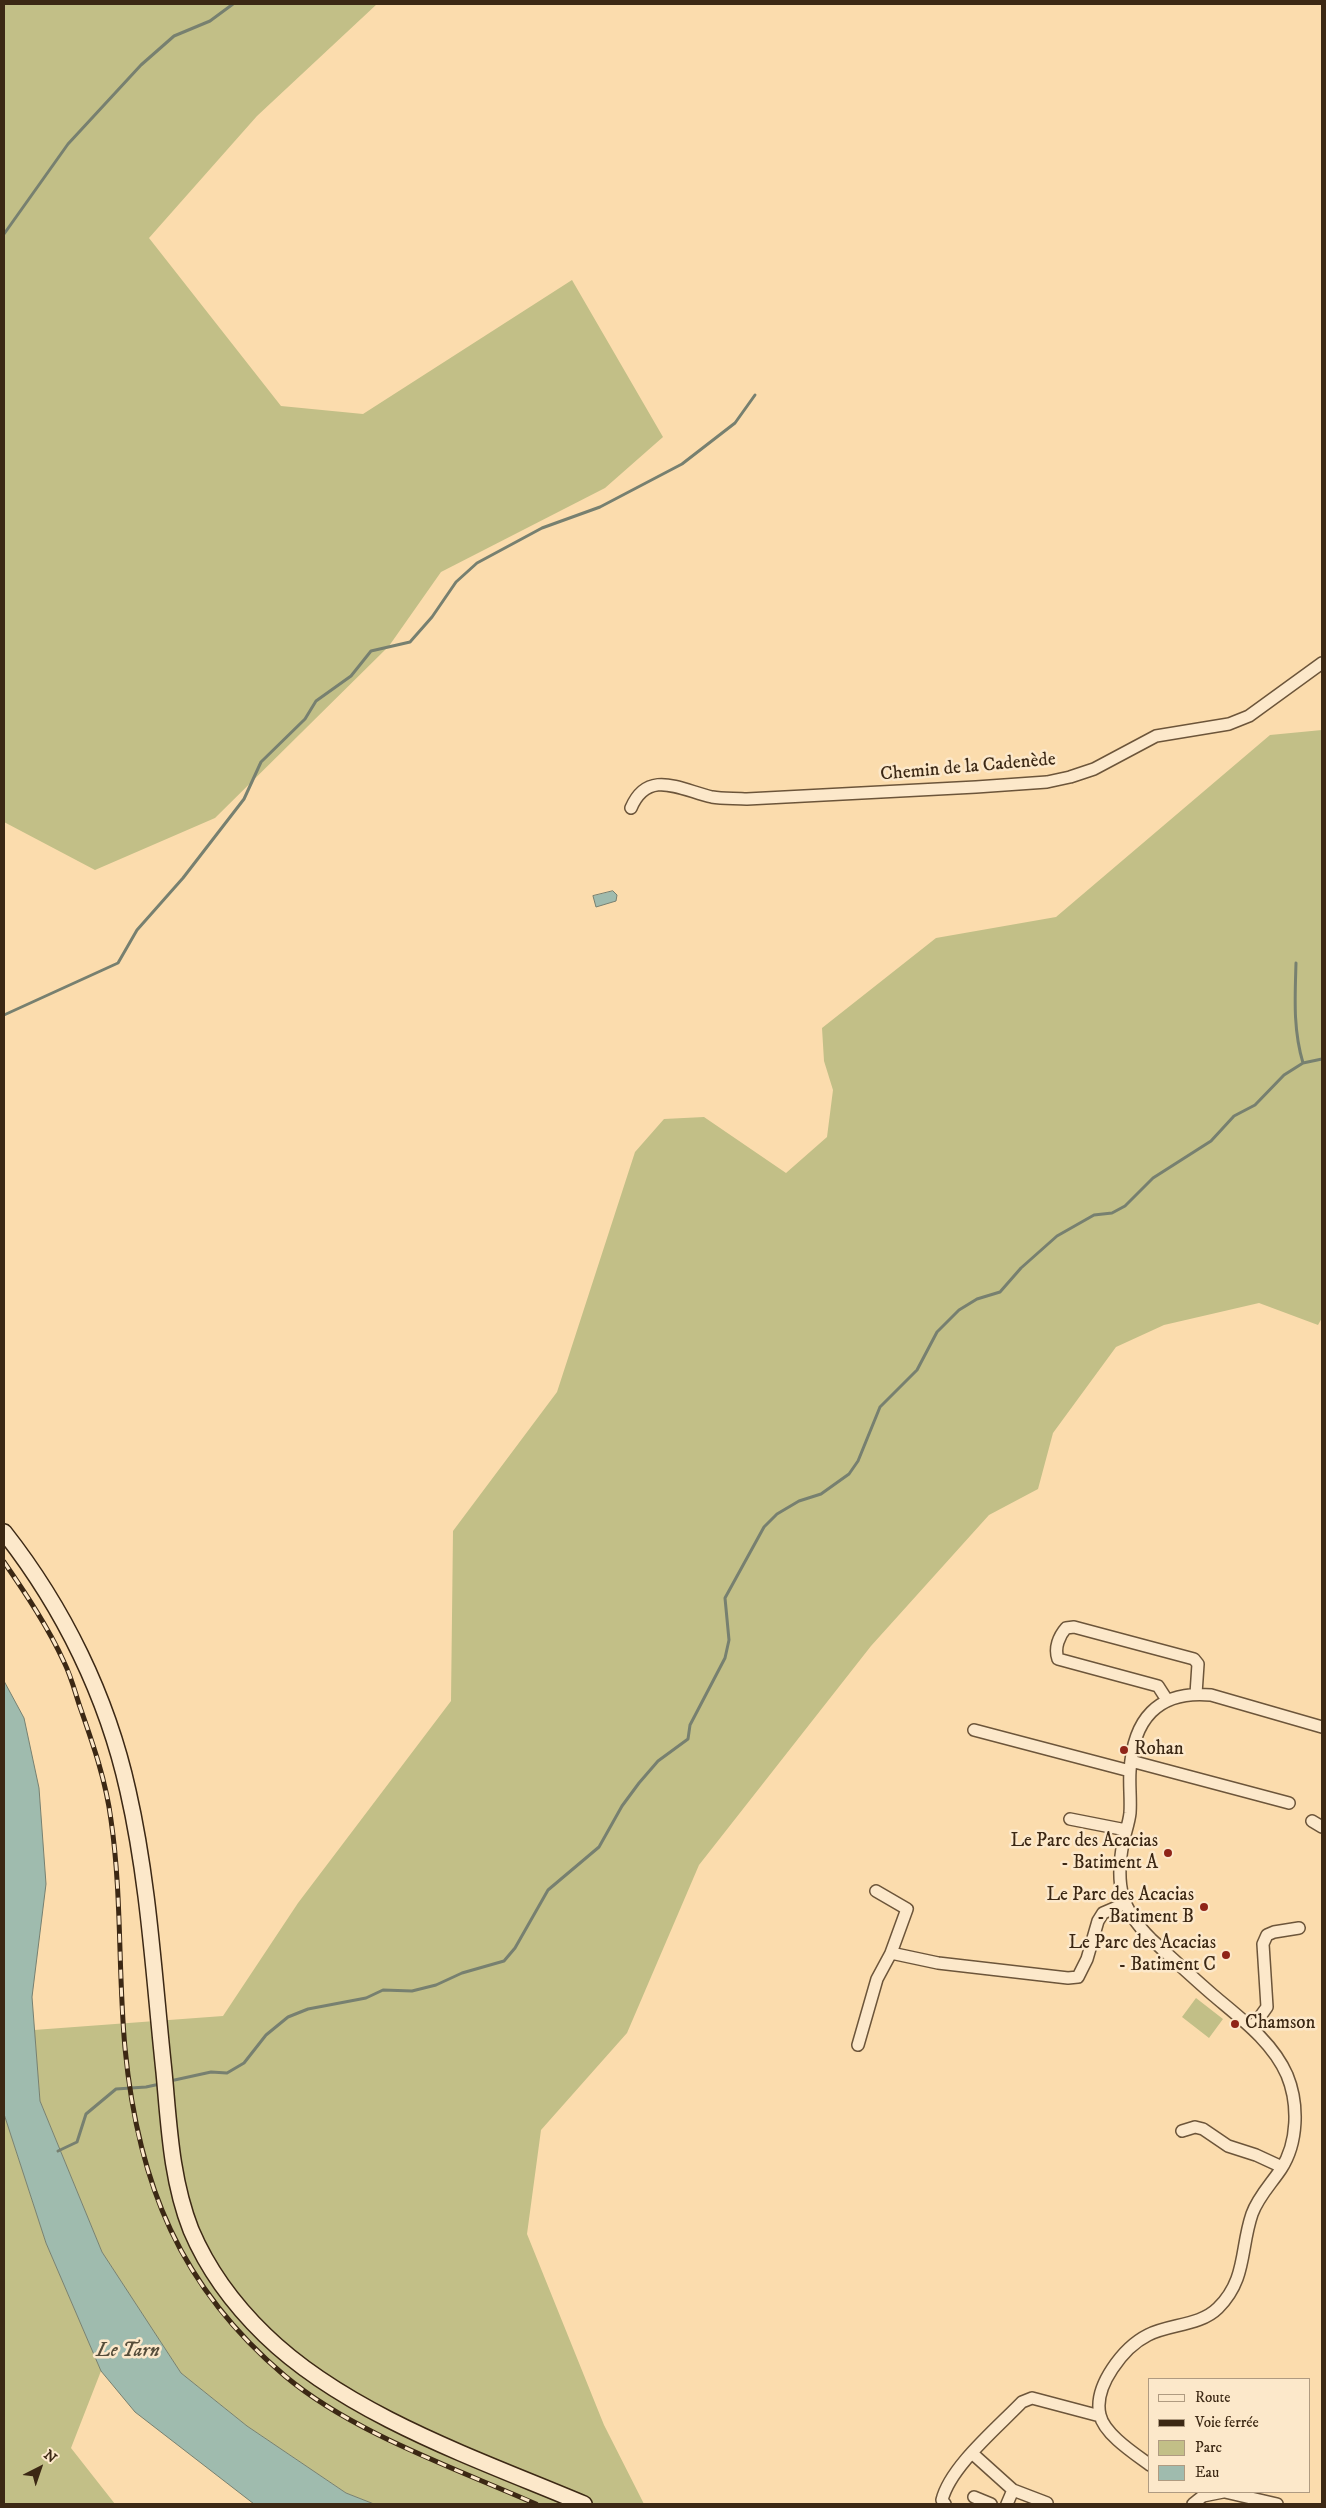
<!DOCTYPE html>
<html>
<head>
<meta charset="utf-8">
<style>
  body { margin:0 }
  #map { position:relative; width:1326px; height:2508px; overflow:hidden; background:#fbdcad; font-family:"IM FELL DW Pica",serif }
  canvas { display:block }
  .frame { position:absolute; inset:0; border:5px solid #3c2814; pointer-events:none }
  .legend { position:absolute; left:1148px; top:2378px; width:162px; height:115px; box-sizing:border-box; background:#fce8ca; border:1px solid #af9b81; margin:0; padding:6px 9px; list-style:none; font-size:15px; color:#3c2814 }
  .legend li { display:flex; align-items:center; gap:10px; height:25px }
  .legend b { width:25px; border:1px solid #af9b81 }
  .north { position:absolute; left:15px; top:2443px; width:50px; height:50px; -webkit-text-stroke:4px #fce8ca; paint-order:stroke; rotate:41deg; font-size:14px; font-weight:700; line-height:20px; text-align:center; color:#3c2814 }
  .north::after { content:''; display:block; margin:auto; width:18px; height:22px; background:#3c2814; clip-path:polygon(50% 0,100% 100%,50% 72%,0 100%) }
</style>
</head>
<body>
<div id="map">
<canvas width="1326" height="2508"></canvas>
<div class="frame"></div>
<ul class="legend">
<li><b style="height:6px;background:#fce8ca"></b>Route</li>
<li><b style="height:6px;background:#3c2814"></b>Voie ferrée</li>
<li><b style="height:14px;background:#c2bf87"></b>Parc</li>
<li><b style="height:14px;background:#9fbbae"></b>Eau</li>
</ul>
<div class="north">N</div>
</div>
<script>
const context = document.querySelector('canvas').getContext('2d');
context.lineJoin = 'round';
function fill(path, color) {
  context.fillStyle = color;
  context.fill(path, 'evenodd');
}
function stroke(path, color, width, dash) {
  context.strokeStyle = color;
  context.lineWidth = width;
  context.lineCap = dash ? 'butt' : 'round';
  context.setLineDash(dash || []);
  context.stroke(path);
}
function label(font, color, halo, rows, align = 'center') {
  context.font = font + ' "IM FELL DW Pica",serif';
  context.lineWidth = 5;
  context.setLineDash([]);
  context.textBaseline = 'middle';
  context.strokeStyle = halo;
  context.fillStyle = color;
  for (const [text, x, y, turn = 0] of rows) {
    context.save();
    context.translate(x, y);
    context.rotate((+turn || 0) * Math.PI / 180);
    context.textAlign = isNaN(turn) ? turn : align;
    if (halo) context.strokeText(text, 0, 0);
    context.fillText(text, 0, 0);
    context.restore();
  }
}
const green = new Path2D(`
  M4 4H377L257 116 149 238 281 406 363 414 572 280 663 437 605 488 441 572 389 646 215 818 95 870 4 822Z
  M1322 730V1318L1318 1325 1259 1303 1164 1325 1116 1347 1053 1433 1038 1489 989 1515 871 1646 699 1865 627 2033 541 2130 527 2234 604 2425 644 2504H374L346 2493 247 2426 181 2373 102 2252 40 2101 34 2030 223 2016 298 1903 451 1701 453 1531 557 1392 635 1152 664 1119 704 1117 786 1173 827 1137 833 1090 824 1061 822 1028 936 938 1056 917 1270 735Z
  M1196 1998 1223 2019 1209 2038 1182 2017Z
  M4 2114 46 2243 101 2371 71 2448 115 2504H4Z`);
const water = new Path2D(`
  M613 891 617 895 616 901 596 907 593 896Z
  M4 1681 24 1718 39 1788 46 1884 32 1997 40 2101 102 2252 181 2373 247 2426 346 2493 374 2504H254L135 2412 101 2371 46 2243 4 2114Z`);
const stream = new Path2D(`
  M4 234 68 144 141 65 174 36 210 21 233 4
  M1296 963C1295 998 1293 1029 1303 1063
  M4 1015 118 963 137 930 183 878 244 799 261 762 305 719 316 701 351 676 371 651 410 642 432 617 456 582 477 563 542 528 600 507 682 464 735 423 755 395
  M170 2081 211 2072 227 2073 244 2063 266 2035 288 2017 308 2009 366 1998 383 1990 412 1991 436 1985 462 1973 504 1961 515 1948 548 1890 599 1847 622 1806 639 1783 658 1761 688 1739 690 1725 725 1658 729 1640 725 1598 764 1527 777 1514 799 1501 821 1494 849 1474 858 1461 880 1407 917 1370 937 1332 959 1310 977 1299 1000 1292 1021 1268 1057 1236 1094 1215 1112 1213 1125 1206 1153 1178 1211 1141 1234 1116 1255 1105 1284 1075 1303 1063 1322 1059
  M58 2151 77 2142 86 2114 116 2089 146 2087 160 2084`);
const street = new Path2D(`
  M631 808C648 768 681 790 712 797 723 799 736 798 747 799L976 787 1047 782 1070 777 1094 769 1156 736 1229 724 1249 716 1322 663
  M1167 1700 1158 1686 1058 1659C1054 1648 1059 1636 1066 1628L1074 1627 1194 1659 1198 1664 1196 1694
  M974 1730 1130 1771
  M1131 1761 1289 1803
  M1070 1819 1126 1830
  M1312 1821 1322 1827
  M876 1891 907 1909 891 1953
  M1252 2028 1267 2007 1263 1944 1267 1935 1274 1932 1299 1928
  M858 2045 877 1979 891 1953 938 1963 1068 1978 1078 1977 1087 1959 1098 1921 1103 1913 1124 1904
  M1182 2131 1195 2127 1203 2129 1228 2146 1256 2155 1282 2167
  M973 2454 1013 2490 1047 2503
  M1150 2465C1135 2454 1104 2434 1100 2415 1093 2386 1124 2347 1148 2335 1169 2324 1200 2326 1218 2308 1247 2279 1240 2249 1252 2214 1258 2197 1271 2184 1281 2169 1298 2143 1299 2104 1287 2075 1272 2041 1240 2018 1213 1995 1192 1977 1172 1958 1151 1939 1121 1909 1115 1885 1123 1843 1125 1833 1129 1823 1130 1813 1131 1799 1129 1785 1130 1771 1133 1720 1157 1690 1211 1695L1322 1727
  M1225 2492 1277 2504
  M974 2497 991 2504
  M945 2504 942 2500C950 2467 997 2428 1022 2402L1032 2398 1100 2416
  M1007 2504 1013 2490
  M1193 2504 1203 2496 1223 2492`);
const secondary = new Path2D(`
  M4 1532C63 1607 107 1696 128 1791 149 1883 154 1979 164 2072 169 2125 171 2179 191 2230 208 2270 234 2305 265 2335 347 2415 480 2460 584 2504`);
const rail = new Path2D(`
  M4 1562C26 1594 48 1627 64 1662 71 1676 75 1692 80 1707 93 1744 106 1781 111 1820 122 1895 118 1972 125 2048 138 2184 180 2287 285 2376 353 2433 455 2468 536 2504`);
const markers = [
  [1124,1750,5,"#8f2418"],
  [1168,1853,5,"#8f2418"],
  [1204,1907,5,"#8f2418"],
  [1226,1955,5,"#8f2418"],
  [1235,2024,5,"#8f2418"]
];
const streetNames = [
  ["Chemin de la Cadenède",968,768,-5]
];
const poiNames = [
  ["Rohan",1134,1750,"left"],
  ["Le Parc des Acacias",1158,1842],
  ["- Batiment A",1158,1864],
  ["Le Parc des Acacias",1194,1896],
  ["- Batiment B",1194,1918],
  ["Le Parc des Acacias",1216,1944],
  ["- Batiment C",1216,1966],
  ["Chamson",1245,2024,"left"]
];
const waterNames = [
  ["Le Tarn",128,2352]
];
fill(green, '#c2bf87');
fill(water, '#9fbbae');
stroke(water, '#778070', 1);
stroke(stream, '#778070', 3);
stroke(street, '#6c553a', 14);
stroke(secondary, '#3c2814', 18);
stroke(street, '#fce8ca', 11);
stroke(secondary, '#fce8ca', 15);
stroke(rail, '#3c2814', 5);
stroke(rail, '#fce8ca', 3, [9]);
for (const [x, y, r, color] of markers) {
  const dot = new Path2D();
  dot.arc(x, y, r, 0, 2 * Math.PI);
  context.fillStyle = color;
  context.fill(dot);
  stroke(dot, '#fce8ca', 2);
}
label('19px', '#3c2814', '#fce8ca', streetNames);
label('19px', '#3c2814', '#fce8ca', poiNames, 'right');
label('italic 20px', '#554d3a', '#fce8ca', waterNames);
</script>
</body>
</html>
